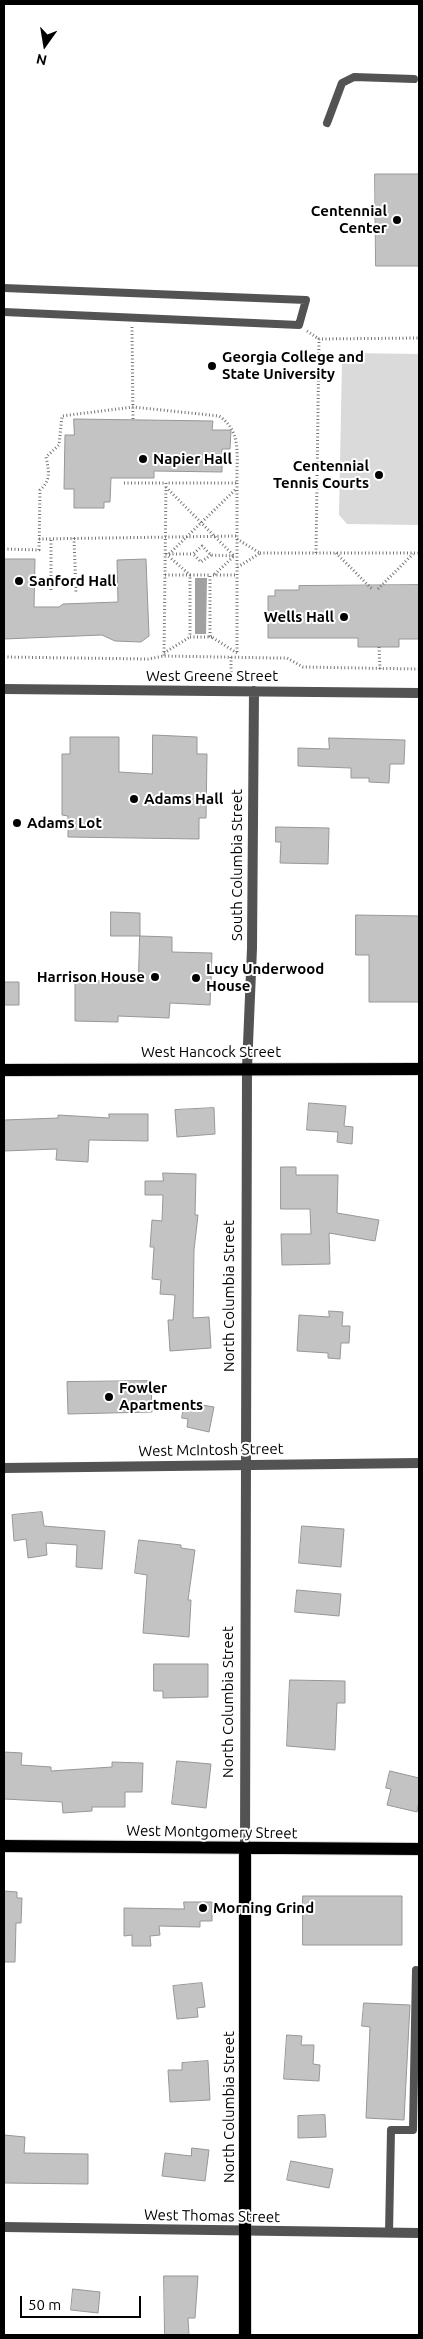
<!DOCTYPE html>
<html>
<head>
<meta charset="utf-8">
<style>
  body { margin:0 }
  #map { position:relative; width:423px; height:2339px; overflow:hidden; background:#fff; font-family:Ubuntu,sans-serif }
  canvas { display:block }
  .frame { position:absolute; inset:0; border:5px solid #000; pointer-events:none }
  .north { position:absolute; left:20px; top:20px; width:50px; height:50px; -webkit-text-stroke:4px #fff; paint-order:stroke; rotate:193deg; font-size:14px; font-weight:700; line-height:20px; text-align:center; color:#000 }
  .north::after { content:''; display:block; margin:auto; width:18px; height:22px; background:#000; clip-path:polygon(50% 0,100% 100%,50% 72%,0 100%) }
  .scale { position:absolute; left:20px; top:2296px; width:121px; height:22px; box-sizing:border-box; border:2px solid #000; border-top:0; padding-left:6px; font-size:15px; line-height:18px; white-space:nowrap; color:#000; -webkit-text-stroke:4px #fff; paint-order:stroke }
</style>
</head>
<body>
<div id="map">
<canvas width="423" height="2339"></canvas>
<div class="frame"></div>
<div class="north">N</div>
<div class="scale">50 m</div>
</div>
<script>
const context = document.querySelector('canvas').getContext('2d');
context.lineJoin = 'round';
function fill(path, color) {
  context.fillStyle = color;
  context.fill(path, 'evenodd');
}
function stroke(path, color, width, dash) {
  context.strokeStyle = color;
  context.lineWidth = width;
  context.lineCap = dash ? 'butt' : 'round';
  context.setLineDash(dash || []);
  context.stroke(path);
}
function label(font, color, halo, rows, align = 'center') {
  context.font = font + ' Ubuntu,sans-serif';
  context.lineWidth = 4;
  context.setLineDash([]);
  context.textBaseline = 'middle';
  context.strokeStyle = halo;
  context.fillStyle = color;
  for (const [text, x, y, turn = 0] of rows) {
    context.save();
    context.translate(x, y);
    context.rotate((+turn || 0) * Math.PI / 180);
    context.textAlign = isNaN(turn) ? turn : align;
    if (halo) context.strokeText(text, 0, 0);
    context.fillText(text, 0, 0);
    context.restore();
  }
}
const green = new Path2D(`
  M348 353 419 354V525L347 524 339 515 342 360Z`);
const water = new Path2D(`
  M195 578H207L206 634H195Z`);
const building = new Path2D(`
  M375 174H419V266H376Z
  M74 419 213 421 212 430H231L230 449H222V472L154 471V478H111L110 502H104V508H74V489H64L65 435H74Z
  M4 559H35L34 607H59L63 604 118 602 117 560 146 559 149 636 141 642 115 641 102 635 4 639Z
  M419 585V639H399V647H358V638H268V596H275V590H299V586Z
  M153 735 197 737V754H207L206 818H199V839L68 837V816L62 815V754H70V737H119V772L152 774Z
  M329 738 405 740 404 764H390L389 783 369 782V778H351V768L298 766V748L329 749Z
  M276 827 329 828 328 864 280 863 281 842H276Z
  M111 912 140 913V936H111Z
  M356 915 419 916V1002H369V955H356Z
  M140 936 172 937V952L212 953 210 1005 170 1003 169 1018 118 1016V1022L75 1021V981H138Z
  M4 982H19V1005H4Z
  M309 1103 346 1106 344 1126 353 1127 352 1144 337 1142 338 1132 307 1130Z
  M214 1108 215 1134 177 1137 175 1110Z
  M109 1114H148V1141L89 1140 88 1162 56 1160 57 1149 4 1151V1120L58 1118V1115L109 1118Z
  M281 1167H296V1175H338L337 1213 379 1220 375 1241 329 1233 330 1264 282 1265 281 1234H311L310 1209H281Z
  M163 1173 196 1174 195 1215H198L194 1250 193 1318 209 1317 211 1348 170 1351 168 1320H173L175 1295 160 1294 161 1280 152 1279 154 1247H150L152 1220 162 1221 163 1195H145V1181H163Z
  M329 1311 343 1312 342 1326H350L349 1343H341L340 1359 328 1358V1353L297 1351 299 1315 329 1317Z
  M151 1381 152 1412 68 1414 67 1382Z
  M185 1402 214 1407 209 1432 187 1427 188 1419 182 1418Z
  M42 1512 44 1526 105 1531 102 1569 76 1567 77 1545 46 1543 47 1555 28 1558 26 1539 14 1541 12 1515Z
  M302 1526 344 1529 341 1567 299 1563Z
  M139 1540 181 1545V1548L195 1550 188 1600H191L189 1637 143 1633 147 1575 135 1573Z
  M297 1590 341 1594 339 1616 295 1612Z
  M154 1664H208V1697L163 1698V1691H154Z
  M290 1680 345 1681V1703H337L335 1750 287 1746Z
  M4 1752 22 1753 21 1765 51 1767V1771L112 1767V1762L143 1763 142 1792H125V1807H92V1811L63 1813 62 1802 4 1799Z
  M177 1761 211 1764 206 1808 172 1804Z
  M390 1771 419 1778V1801L417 1812 387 1805 391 1789 386 1788Z
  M4 1891 17 1892V1898H22L21 1923H16L15 1962H4Z
  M303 1896H402V1945H303Z
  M184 1902H212V1921H200V1927L159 1926 160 1935 150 1936 151 1946H132V1935L124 1936V1908L184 1909Z
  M202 1983 205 2007 197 2008 198 2017 177 2019 173 1986Z
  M364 2003 410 2005 404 2120 366 2118 370 2027 362 2026Z
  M287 2035 302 2036 301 2045H314L313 2064 320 2065 319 2081 284 2079Z
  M208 2061 210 2100 170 2102 168 2070H182V2063Z
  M325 2115 326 2137 298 2138V2116Z
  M4 2135 25 2137 24 2153 88 2154V2184L4 2183Z
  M192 2148 209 2150 205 2181 162 2176 165 2153 191 2156Z
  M291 2161 333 2169 329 2188 287 2180Z
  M164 2276H198L195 2318H188L189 2335H165Z
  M73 2289 100 2292 98 2313 71 2310Z`);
const path = new Path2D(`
  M132 327 133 419
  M307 331 319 339
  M124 483H166L164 656
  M237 483V653
  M166 487 234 556 214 575
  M74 538 76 593
  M39 539 237 536
  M237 539 260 553 238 567
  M4 549 39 550 40 490C51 480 49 471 46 457L59 445 62 416 133 407 219 416C243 432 236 457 237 483H166
  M260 553H419
  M316 553 319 339 419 338
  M336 553 372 589
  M166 554 190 575
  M169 554 236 489
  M169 554H193
  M211 555 201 562 193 554 202 546 211 555 234 556
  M165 575H190
  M213 575H237
  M378 589 413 554
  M51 590V539
  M212 637H190V575H210V636L237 653
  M379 647 380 669
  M164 653 190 637
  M4 657 148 659 164 656 276 658H287L303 667 419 669
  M231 657V674`);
const service = new Path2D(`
  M327 123 342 83 354 77 414 79
  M4 288 306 300 299 325 4 312
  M389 2233 391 2130H413L416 1970`);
const minor = new Path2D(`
  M4 689 419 693
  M247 1068 252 948 254 691
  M4 1468 419 1463
  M4 2227 419 2233`);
const tertiary = new Path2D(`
  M245 1849 247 1068`);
const primary = new Path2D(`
  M4 1070 419 1069
  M4 1846 419 1849
  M245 1849V2335`);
const markers = [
  [397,220,5,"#000"],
  [212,366,5,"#000"],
  [143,459,5,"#000"],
  [379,475,5,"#000"],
  [19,581,5,"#000"],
  [344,617,5,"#000"],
  [134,799,5,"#000"],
  [17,823,5,"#000"],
  [155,977,5,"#000"],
  [196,978,5,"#000"],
  [109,1397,5,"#000"],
  [203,1908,5,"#000"]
];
const poiNames = [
  ["Centennial",387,211,"right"],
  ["Center",387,228,"right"],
  ["Georgia College and",222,357],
  ["State University",222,374],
  ["Napier Hall",153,459],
  ["Centennial",369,466,"right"],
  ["Tennis Courts",369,483,"right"],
  ["Sanford Hall",29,581],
  ["Wells Hall",334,617,"right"],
  ["Adams Hall",144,799],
  ["Adams Lot",27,823],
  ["Lucy Underwood",206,969],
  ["House",206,986],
  ["Harrison House",145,977,"right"],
  ["Fowler",119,1388],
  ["Apartments",119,1405],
  ["Morning Grind",213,1908]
];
const streetNames = [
  ["West Greene Street",212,676],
  ["South Columbia Street",237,865,-90],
  ["West Hancock Street",211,1052],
  ["North Columbia Street",229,1296,-90],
  ["West McIntosh Street",211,1450,-1],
  ["North Columbia Street",228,1702,-90],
  ["West Montgomery Street",212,1832,1],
  ["North Columbia Street",229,2107,-90],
  ["West Thomas Street",212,2216,1]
];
fill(green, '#dadada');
fill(water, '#a1a1a1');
fill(building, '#c3c3c3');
stroke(building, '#979797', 1);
stroke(primary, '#dbdbdb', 14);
stroke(path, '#757575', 3, [1, 2.5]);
stroke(service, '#535353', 8);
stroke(minor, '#535353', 10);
stroke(tertiary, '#535353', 10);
stroke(primary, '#000', 12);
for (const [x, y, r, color] of markers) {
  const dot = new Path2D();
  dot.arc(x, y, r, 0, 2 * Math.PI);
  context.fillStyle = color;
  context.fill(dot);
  stroke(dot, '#fff', 2);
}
label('bold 15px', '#000', '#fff', poiNames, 'left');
label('15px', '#000', '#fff', streetNames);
</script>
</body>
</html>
